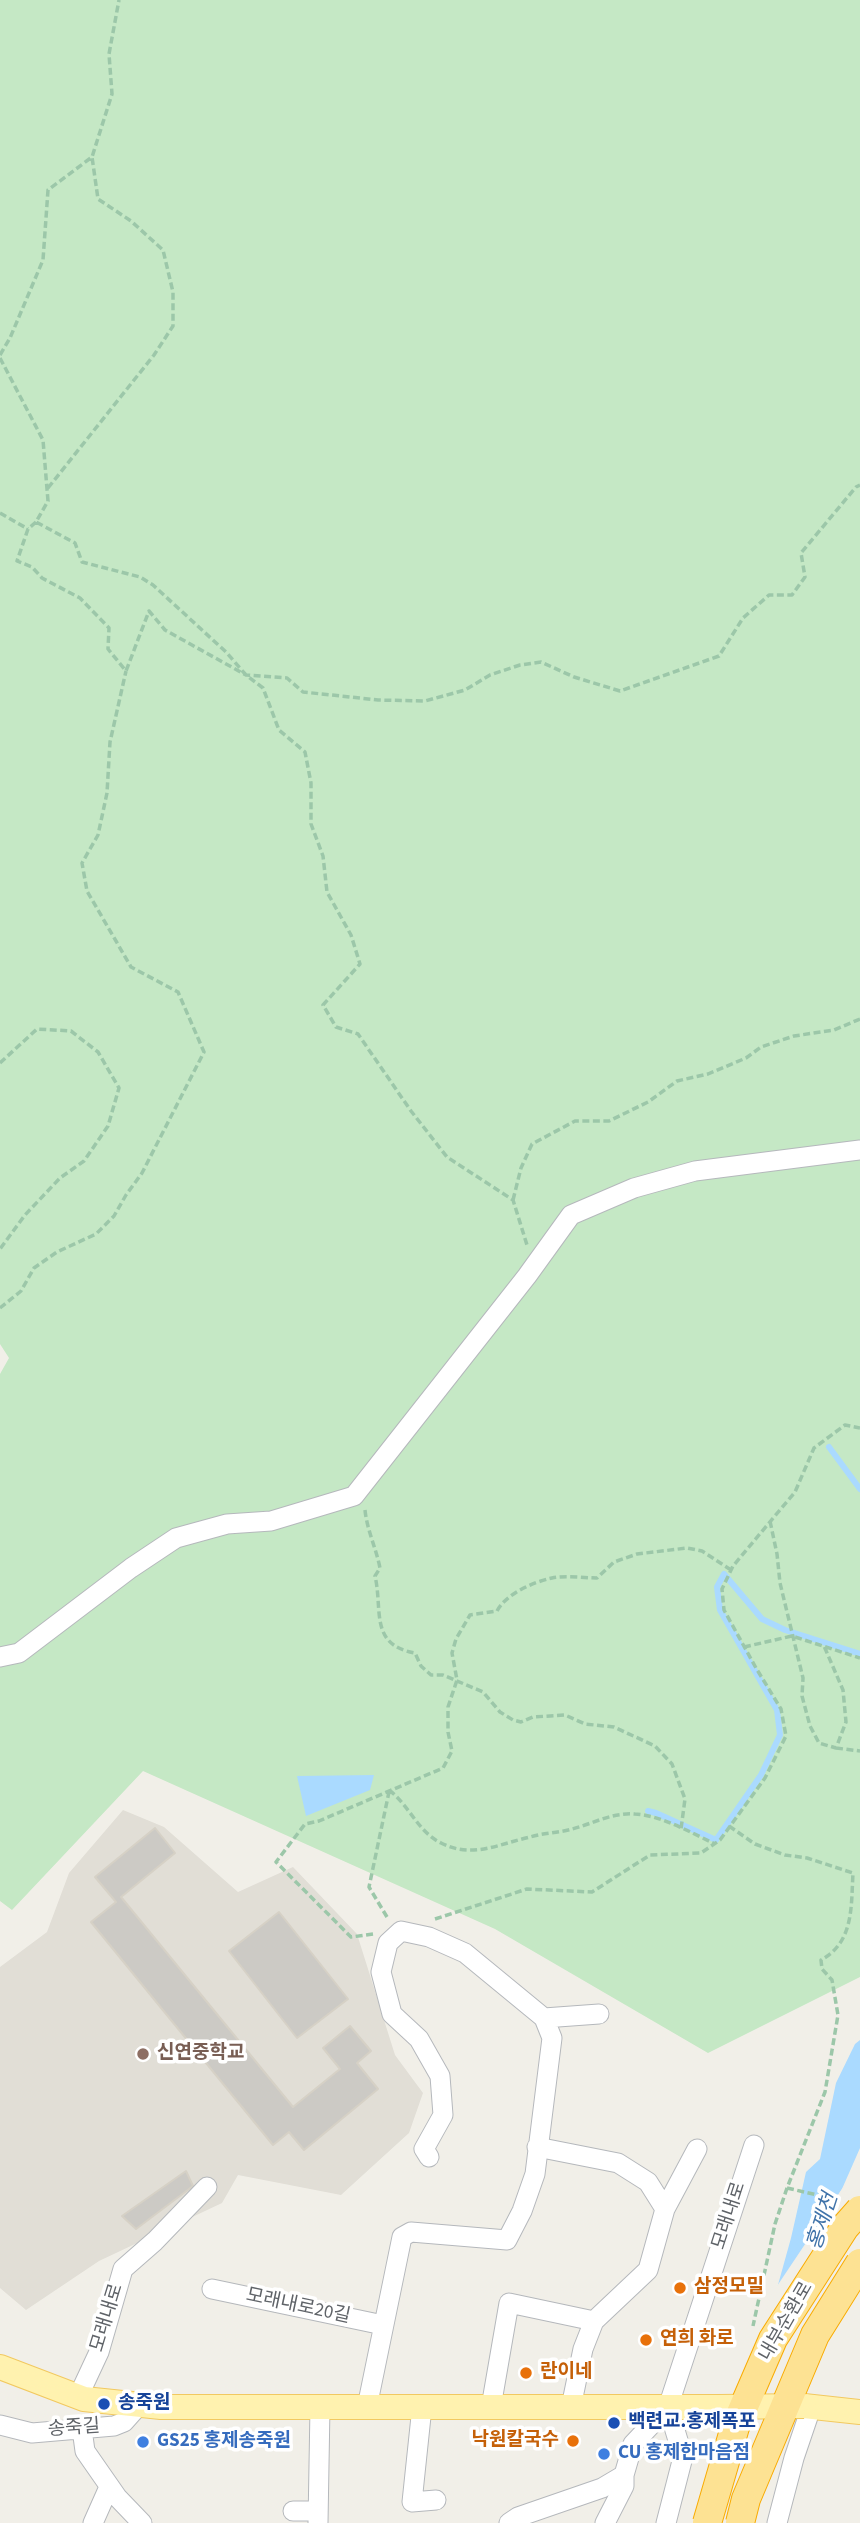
<!DOCTYPE html>
<html>
<head>
<meta charset="utf-8">
<style>
  body { margin:0 }
  canvas { display:block; background:#f1efe8 }
</style>
</head>
<body>
<canvas width="860" height="2523"></canvas>
<script>
const context = document.querySelector('canvas').getContext('2d');
context.lineJoin = 'round';
function fill(path, color) {
  context.fillStyle = color;
  context.fill(path, 'evenodd');
}
function stroke(path, color, width, dash) {
  context.strokeStyle = color;
  context.lineWidth = width;
  context.lineCap = dash ? 'butt' : 'round';
  context.setLineDash(dash || []);
  context.stroke(path);
}
function label(font, color, halo, rows, align = 'center') {
  context.font = font + ' "Source Sans 3","Noto Sans KR",sans-serif';
  context.lineWidth = 7;
  context.setLineDash([]);
  context.textBaseline = 'middle';
  context.strokeStyle = halo;
  context.fillStyle = color;
  for (const [text, x, y, turn = 0] of rows) {
    context.save();
    context.translate(x, y);
    context.rotate((+turn || 0) * Math.PI / 180);
    context.textAlign = isNaN(turn) ? turn : align;
    if (halo) context.strokeText(text, 0, 0);
    context.fillText(text, 0, 0);
    context.restore();
  }
}
const education = new Path2D(`
  M123 1810 164 1827 238 1892 293 1867 357 1934 395 2055 423 2093 409 2133 341 2195 238 2175 222 2203 99 2261 26 2310 0 2288V1967L47 1932 69 1873Z`);
const green = new Path2D(`
  M0 0H860V1977L708 2053 495 1929 143 1771 12 1910 0 1901V1374L9 1358 0 1344Z`);
const water = new Path2D(`
  M374 1775 370 1790 306 1816 297 1776Z
  M860 2040V2148L842 2189 776 2292 791 2238 806 2172 820 2159 836 2083 855 2044Z`);
const pier = new Path2D(`
  M852 2174 846 2190 817 2297 778 2403 748 2523H698L735 2400 771 2295Z`);
const stream = new Path2D(`
  M829 1447 860 1489
  M648 1811 656 1813 716 1840 761 1775 780 1735 777 1710 720 1610 717 1587 724 1574 762 1619 785 1630 860 1654`);
const building = new Path2D(`
  M155 1828 175 1853 121 1897 293 2107 340 2069 323 2048 350 2026 371 2051 357 2063 378 2089 304 2150 289 2132 273 2145 91 1922 116 1902 95 1877Z
  M279 1912 348 1999 297 2038 229 1951Z
  M186 2171 193 2186 136 2229 122 2216Z`);
const path = new Path2D(`
  M0 355 10 338 43 260 48 190 92 157 112 94 109 54 119 0
  M0 358 43 440 48 501 36 522 75 543 82 562 140 577 153 585 226 652 246 675 263 688 279 730 305 752 311 783V824L323 856 327 892 351 935 360 964 323 1005 336 1027 358 1034 411 1111 447 1157 513 1200 527 1245
  M48 488 154 355 173 326V292L163 250 131 221 98 199 92 157
  M0 513 28 529
  M36 522 28 529 17 561 32 567 42 578 80 598 109 628 108 649 126 671 149 611 165 630 246 675 287 678 303 692 378 700 425 701 465 690 490 675 520 665 541 662 574 677 620 691 719 656 743 618 769 595H792L805 577 801 553 856 487 860 485
  M0 1063 37 1029 71 1031 98 1052 119 1088 108 1126 84 1161 60 1178 25 1215 0 1249
  M513 1200 521 1168 532 1144 575 1121H609L648 1102 677 1081 708 1074 746 1058 761 1047 794 1036 834 1030 860 1019
  M0 1308 21 1291 34 1268 57 1252 96 1234 114 1216 126 1195 142 1173 204 1052 178 992 131 967 87 891 82 863 98 835 107 793 110 742 126 671
  M365 1510C367 1530 376 1548 380 1568L375 1576C383 1610 369 1645 415 1653L421 1666 431 1675H443L483 1692 500 1712 513 1720 521 1722 533 1717 565 1715 585 1724 614 1727 655 1746 672 1764 685 1799 681 1829
  M770 1521 777 1554 780 1583 803 1678 802 1696 810 1726 819 1743 836 1748 846 1722 843 1690 824 1646
  M744 1647 792 1636 860 1658
  M836 1748 860 1751
  M389 1790C410 1806 417 1831 441 1843 472 1859 499 1844 530 1837 543 1833 558 1833 572 1829 592 1824 613 1812 635 1814 660 1815 692 1833 715 1844
  M729 1826 755 1844 785 1855 807 1858 853 1873C851 1907 854 1942 821 1960L822 1969 832 1980 838 2015 825 2092 787 2188 775 2224 753 2326
  M387 1917 369 1887 389 1792
  M435 1919 527 1889 592 1892 650 1855 701 1853 720 1840 765 1778 786 1736 781 1709 756 1668 724 1610 722 1589 733 1566 795 1492 814 1448 845 1425 860 1428
  M373 1934 351 1937 276 1862 305 1824 319 1821 443 1768 452 1751 448 1732V1707L457 1680 452 1653 456 1639 470 1615 497 1611C506 1594 533 1582 552 1578 566 1575 583 1578 597 1578L614 1562 637 1554 687 1548 702 1551 731 1570
  M787 2188 839 2200`);
const minor = new Path2D(`
  M0 1657 19 1653 131 1568 176 1538 227 1524 271 1521 354 1496 527 1276 571 1215 634 1188 695 1171 860 1150
  M537 2147 618 2163 648 2182 665 2209 648 2270 594 2321 583 2349 571 2407
  M429 2157 424 2149 443 2115 440 2076 419 2039 392 2014 381 1972 388 1943 401 1931 429 1937 465 1953 544 2018 599 2014
  M665 2209 697 2149
  M212 2289 383 2325
  M78 2397 99 2352 123 2269 155 2241 207 2187
  M367 2407 402 2237 411 2232 507 2240 522 2211 535 2174 552 2038 544 2018
  M422 2407 412 2502 436 2500
  M491 2407 509 2303 594 2321
  M0 2425 32 2433 114 2426 124 2422 140 2404
  M82 2429 85 2451 117 2497 142 2523
  M293 2511H318
  M93 2523 109 2487
  M318 2523 320 2407
  M509 2523 518 2517 602 2488 624 2475
  M605 2523 624 2486V2475L633 2444 668 2407 754 2145
  M666 2523 683 2457 668 2407
  M777 2523 794 2458 812 2405`);
const major = new Path2D(`
  M0 2367 84 2399 161 2407H718
  M804 2406 860 2412`);
const majorBridge = new Path2D(`
  M718 2407 804 2406`);
const highwayBridge = new Path2D(`
  M707 2523 735 2427 773 2339 845 2227 860 2210
  M740 2523 746 2499 815 2335 860 2263`);
const markers = [
  [143,2054,7,"#8d6e63"],
  [680,2288,7,"#e8710a"],
  [646,2340,7,"#e8710a"],
  [526,2373,7,"#e8710a"],
  [104,2404,7,"#1a4fb4"],
  [614,2423,7,"#1a4fb4"],
  [573,2441,7,"#e8710a"],
  [143,2442,7,"#3f7fe0"],
  [604,2454,7,"#3f7fe0"]
];
const educationNames = [
  ["신연중학교",157,2054]
];
const streetNames = [
  ["모래내로",730,2216,-72],
  ["모래내로20길",298,2307,12],
  ["모래내로",108,2318,-73],
  ["내부순환로",787,2322,-60],
  ["송죽길",74,2429,-4]
];
const foodNames = [
  ["삼정모밀",694,2288],
  ["연희 화로",660,2340],
  ["란이네",540,2373],
  ["낙원칼국수",559,2441,"right"]
];
const transitNames = [
  ["송죽원",118,2404],
  ["백련교.홍제폭포",628,2423]
];
const shopNames = [
  ["GS25 홍제송죽원",157,2442],
  ["CU 홍제한마음점",618,2454]
];
const waterNames = [
  ["홍제천",824,2222,-72]
];
fill(education, '#e1ded6');
fill(green, '#c5e8c5');
fill(water, '#aadaff');
fill(pier, '#f1efe8');
stroke(stream, '#aadaff', 6);
fill(building, '#cccac5');
stroke(building, '#d6d1c6', 2);
stroke(minor, '#b5b8bc', 21);
stroke(major, '#f2c960', 26);
stroke(path, '#9cc7a9', 3.5, [7, 3.5]);
stroke(minor, '#fff', 19);
stroke(major, '#fff2af', 24);
stroke(majorBridge, '#f2c960', 26, []);
stroke(highwayBridge, '#f9ab00', 30, []);
stroke(majorBridge, '#fff2af', 24);
stroke(highwayBridge, '#fde293', 28);
for (const [x, y, r, color] of markers) {
  const dot = new Path2D();
  dot.arc(x, y, r, 0, 2 * Math.PI);
  context.fillStyle = color;
  context.fill(dot);
  stroke(dot, '#fff', 2.5);
}
label('bold 19px', '#785e54', '#fff', educationNames, 'left');
label('19px', '#5f6368', '#fff', streetNames);
label('bold 19px', '#c56008', '#fff', foodNames, 'left');
label('bold 19px', '#164399', '#fff', transitNames, 'left');
label('bold 19px', '#366cbe', '#fff', shopNames, 'left');
label('italic 21px', '#4174aa', '#fff', waterNames);
</script>
</body>
</html>
